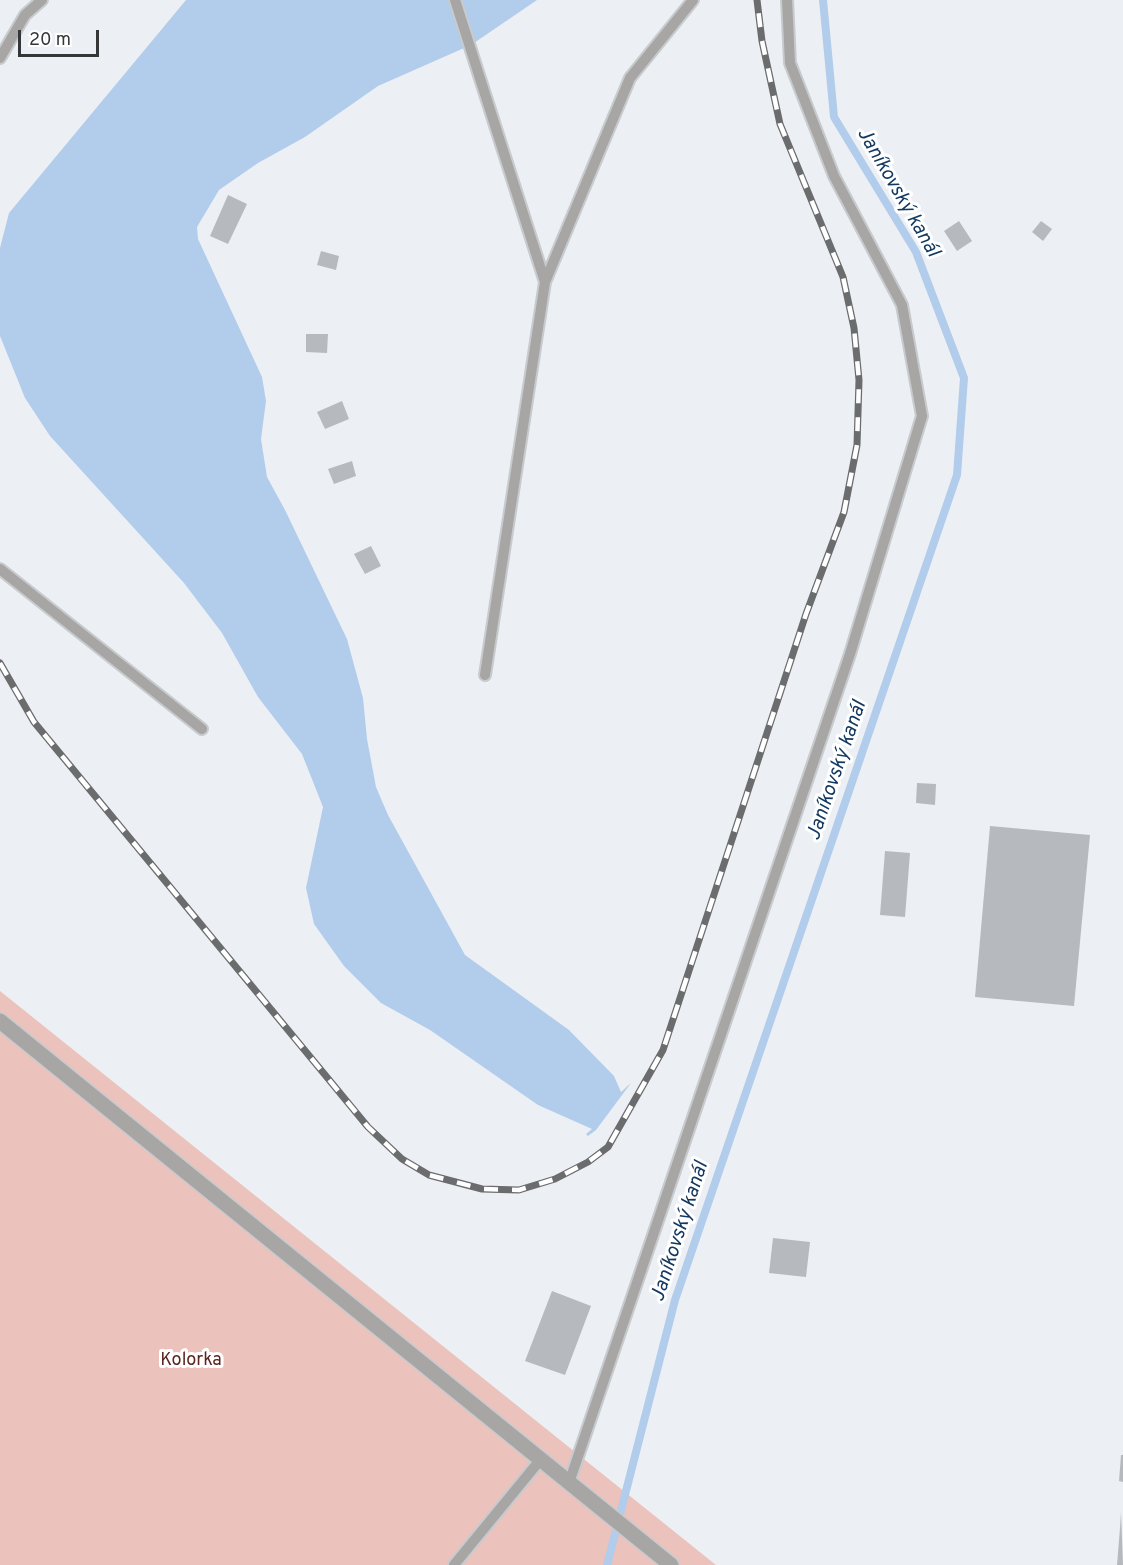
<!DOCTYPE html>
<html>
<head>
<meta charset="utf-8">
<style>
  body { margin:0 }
  #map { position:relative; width:1123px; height:1565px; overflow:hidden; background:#ecf0f4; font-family:Overpass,sans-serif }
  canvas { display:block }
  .scale { position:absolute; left:18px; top:30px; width:81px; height:27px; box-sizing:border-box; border:3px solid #353638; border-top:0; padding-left:8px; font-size:18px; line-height:21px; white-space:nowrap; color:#353638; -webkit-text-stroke:4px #fff; paint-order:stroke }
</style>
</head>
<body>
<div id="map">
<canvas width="1123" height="1565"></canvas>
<div class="scale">20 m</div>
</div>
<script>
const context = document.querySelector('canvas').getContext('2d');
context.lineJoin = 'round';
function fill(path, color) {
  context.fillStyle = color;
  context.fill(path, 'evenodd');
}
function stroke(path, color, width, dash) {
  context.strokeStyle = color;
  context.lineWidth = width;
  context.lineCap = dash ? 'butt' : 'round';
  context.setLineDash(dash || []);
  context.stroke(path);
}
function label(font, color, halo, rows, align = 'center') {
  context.font = font + ' Overpass,sans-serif';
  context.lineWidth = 6;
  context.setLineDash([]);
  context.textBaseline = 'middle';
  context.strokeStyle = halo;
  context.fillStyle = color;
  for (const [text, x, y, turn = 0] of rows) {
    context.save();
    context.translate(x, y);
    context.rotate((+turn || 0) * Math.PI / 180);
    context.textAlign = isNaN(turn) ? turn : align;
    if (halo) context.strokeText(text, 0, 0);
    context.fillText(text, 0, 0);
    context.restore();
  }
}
const green = new Path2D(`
  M0 991 716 1565H0Z`);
const water = new Path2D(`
  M186 0H537L471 45 378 86 305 137 258 163 219 190 197 227 198 239 262 377 266 401 261 439 267 477 285 510 347 639 363 698 367 739 376 787 388 815 465 955 569 1030 614 1076 621 1092 631 1083 596 1130 588 1136 586 1134 592 1129 538 1105 430 1030 381 1003 344 966 314 924 306 888 323 807 302 754 258 697 222 633 184 583 50 436 25 398 0 336V248L9 213Z`);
const stream = new Path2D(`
  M607 1565 675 1300 957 475 964 378 916 252 834 117 823 0`);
const building = new Path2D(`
  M228 195 247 204 228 244 210 236Z
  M959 221 972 241 957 251 944 231Z
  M1041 221 1052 229 1043 241 1032 232Z
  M321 251 339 256 336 270 317 265Z
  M306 334H328L327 353 306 352Z
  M342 401 349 419 325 429 317 412Z
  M352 461 356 476 334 484 328 469Z
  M371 546 381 566 365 574 354 554Z
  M917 783 936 784 935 805 916 803Z
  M990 826 1090 835 1074 1006 975 997Z
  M885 851 910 853 905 917 880 915Z
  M773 1238 810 1242 806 1277 769 1273Z
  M552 1291 591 1306 565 1375 525 1361Z
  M1121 1455H1123V1482L1119 1481Z
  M1121 1512 1123 1565H1117L1120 1528Z`);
const lane = new Path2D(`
  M455 0 545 282
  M0 58 25 15 42 0
  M0 569 202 729
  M485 675 545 282 630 78 693 0
  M569 1483 850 654 922 416 902 305 834 176 790 63 787 0
  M454 1565 541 1459`);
const street = new Path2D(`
  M0 1021 671 1565`);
const rail = new Path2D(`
  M0 663 34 722 368 1127 402 1159 429 1175 482 1189 519 1190 555 1179 588 1162 608 1147 663 1050 806 614 844 512 857 445 859 380 854 328 843 277 780 124 762 41 757 0`);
const parkNames = [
  ["Kolorka",191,1361]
];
const waterNames = [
  ["Janíkovský kanál",897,193,60],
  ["Janíkovský kanál",838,771,-71],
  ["Janíkovský kanál",681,1232,-72]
];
fill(green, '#ebc2bc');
fill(water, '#b2ccec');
stroke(stream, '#b2ccec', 8);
fill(building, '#b6babe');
stroke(lane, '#c7cbce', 14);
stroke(street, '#c7cbce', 18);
stroke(lane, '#a8a5a5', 10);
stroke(street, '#a8a5a5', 15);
stroke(rail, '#6a6c6e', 7);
stroke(rail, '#fff', 4.5, [14]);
label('18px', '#5c251f', '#fff', parkNames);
label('italic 20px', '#143961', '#fff', waterNames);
</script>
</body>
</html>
